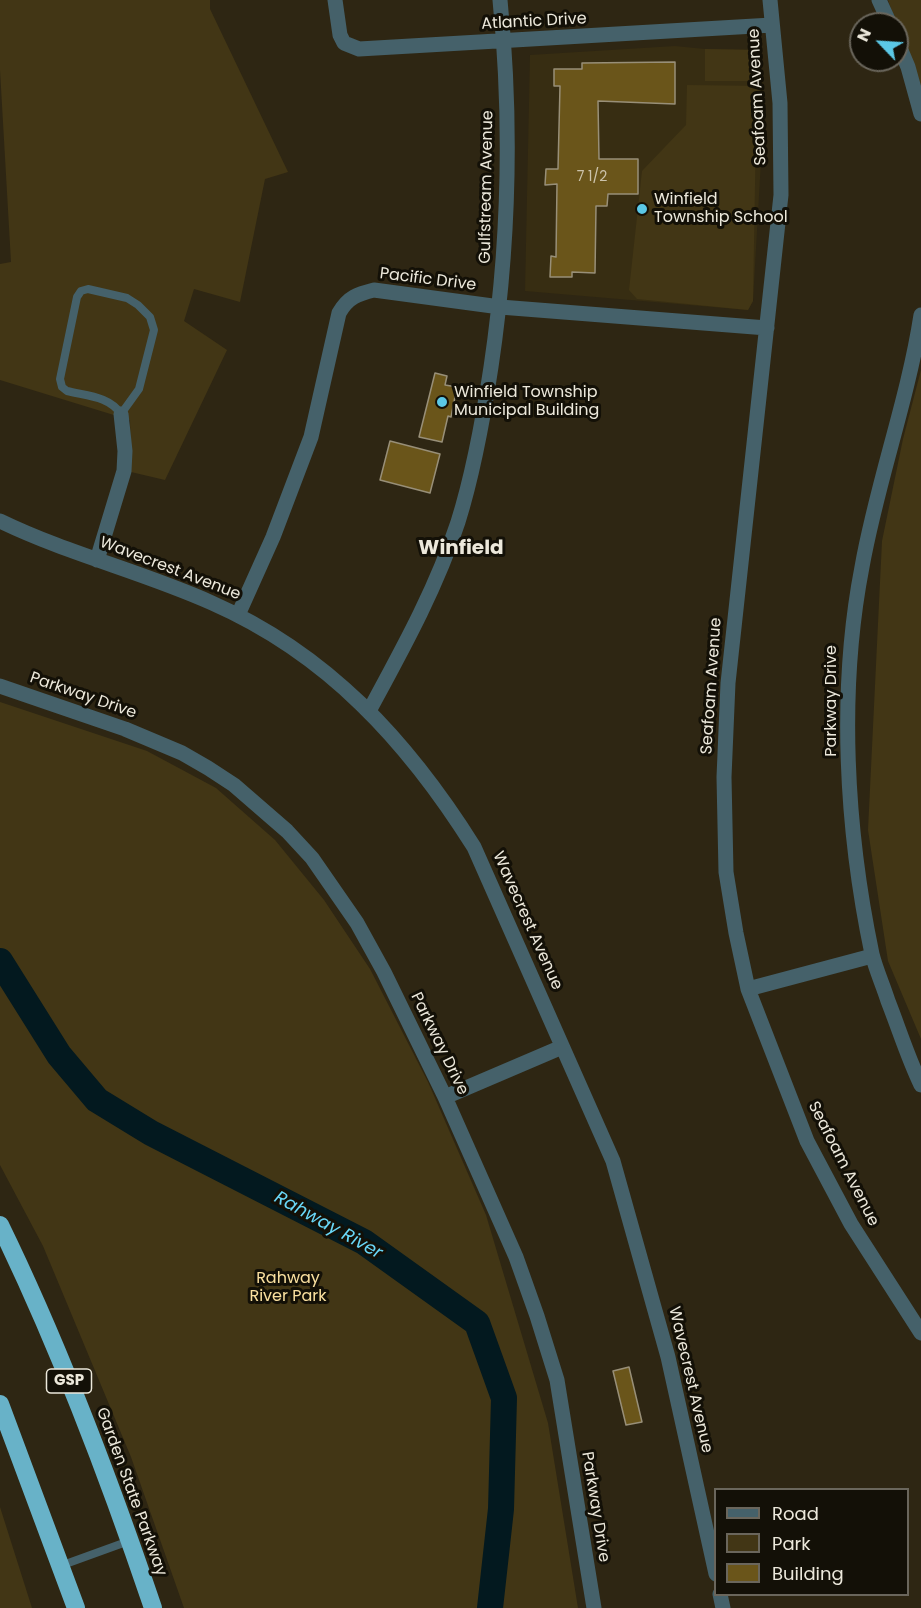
<!DOCTYPE html>
<html>
<head>
<meta charset="utf-8">
<style>
  body { margin:0 }
  #map { position:relative; width:921px; height:1608px; overflow:hidden; background:#2e2613; font-family:Poppins,sans-serif }
  canvas { display:block }
  .legend { position:absolute; left:714px; top:1488px; width:195px; height:108px; box-sizing:border-box; background:#131007; border:2px solid #6a665c; margin:0; padding:8px 10px; list-style:none; font-size:18px; color:#ece8db }
  .legend li { display:flex; align-items:center; gap:12px; height:30px }
  .legend b { width:30px; border:2px solid #6a665c }
  .north { position:absolute; left:849px; top:12px; width:60px; height:60px; box-sizing:border-box; background:#131007; border:2px solid #6a665c; border-radius:50%; rotate:295deg; font-size:16px; font-weight:700; line-height:24px; text-align:center; color:#ece8db }
  .north::after { content:''; display:block; margin:auto; width:21px; height:27px; background:#5bc8e6; clip-path:polygon(50% 0,100% 100%,50% 72%,0 100%) }
</style>
</head>
<body>
<div id="map">
<canvas width="921" height="1608"></canvas>
<ul class="legend">
<li><b style="height:8px;background:#45616a"></b>Road</li>
<li><b style="height:16px;background:#423615"></b>Park</li>
<li><b style="height:16px;background:#6a551a"></b>Building</li>
</ul>
<div class="north">N</div>
</div>
<script>
const context = document.querySelector('canvas').getContext('2d');
context.lineJoin = 'round';
function fill(path, color) {
  context.fillStyle = color;
  context.fill(path, 'evenodd');
}
function stroke(path, color, width, dash) {
  context.strokeStyle = color;
  context.lineWidth = width;
  context.lineCap = dash ? 'butt' : 'round';
  context.setLineDash(dash || []);
  context.stroke(path);
}
function label(font, color, halo, rows, align = 'center') {
  context.font = font + ' Poppins,sans-serif';
  context.lineWidth = 6;
  context.setLineDash([]);
  context.textBaseline = 'middle';
  context.strokeStyle = halo;
  context.fillStyle = color;
  for (const [text, x, y, turn = 0] of rows) {
    context.save();
    context.translate(x, y);
    context.rotate((+turn || 0) * Math.PI / 180);
    context.textAlign = isNaN(turn) ? turn : align;
    if (halo) context.strokeText(text, 0, 0);
    context.fillText(text, 0, 0);
    context.restore();
  }
}
const built = new Path2D(`
  M675 46 705 49 759 50 763 86V126L753 301 748 310 525 291 530 55Z`);
const green = new Path2D(`
  M0 0H210V9L288 172 265 179 240 302 194 289 184 321 227 350 165 480 131 472 130 420 0 380V264L11 262 0 70Z
  M888 0H921V95Z
  M705 49 759 50 758 81H705Z
  M687 85 763 86V126L756 127 753 301 748 310 637 299 629 290 642 171 686 125Z
  M921 370V1039L888 961 868 830 882 541 903 439Z
  M0 702 147 751 216 788 275 840 324 900 370 969 428 1082 486 1215 548 1423 578 1608H184L131 1457 43 1246 0 1165Z
  M0 1507 32 1608H0Z`);
const river = new Path2D(`
  M0 961 59 1055 97 1100 151 1133 364 1242 477 1323 504 1398 501 1509 490 1608`);
const building = new Path2D(`
  M675 62V104L598 101 599 159H638V194H608L607 206H596L595 273 572 272V277H550L551 256 556 257 557 184 545 185 546 169H558L560 86H554V69H582V63Z
  M435 373 447 376 445 385 457 387 451 417 448 416 442 442 419 437Z
  M390 441 440 454 430 493 380 480Z
  M629 1367 642 1422 626 1425 613 1371Z`);
const service = new Path2D(`
  M88 289 127 298 138 305 150 317 154 330 139 389 121 414C109 396 87 396 67 391L62 387 60 379 77 297 81 291Z
  M60 1566 129 1541`);
const minor = new Path2D(`
  M335 0 340 35 344 43 359 49 772 25
  M770 0 780 103 781 195 728 683 724 777 726 872 736 933 748 989 807 1141 851 1224 921 1333
  M879 0 890 24
  M897 41 908 67 921 114
  M921 315C908 400 877 482 862 567 838 691 846 830 872 954 876 970 883 985 888 1001 899 1029 908 1058 921 1085
  M0 521C68 554 143 572 212 603 328 654 408 742 474 847L613 1161 668 1357 716 1574
  M97 560 124 471 125 451 121 414
  M238 615 273 537 311 437 339 313C348 297 358 294 374 290L500 307 767 328
  M0 686 125 729 182 753 208 768 234 785 287 831 312 858 357 923 384 972 445 1097 516 1257 537 1316 557 1380 594 1608
  M369 711C402 650 436 589 458 522 474 471 483 420 491 367 509 246 512 122 500 0
  M748 989 872 956
  M445 1097 562 1047
  M720 1594 723 1608`);
const motorway = new Path2D(`
  M0 1225C60 1348 109 1478 153 1608
  M0 1404 76 1608`);
const markers = [
  [642,209,6,"#5bc8e6"],
  [442,402,6,"#5bc8e6"]
];
const numberNames = [
  ["7 1/2",592,177]
];
const shields = [
  [69,1381,45]
];
const shieldNames = [
  ["GSP",69,1381]
];
const streetNames = [
  ["Atlantic Drive",534,22,-3],
  ["Seafoam Avenue",758,97,-93],
  ["Gulfstream Avenue",487,187,-89],
  ["Pacific Drive",428,280,7],
  ["Wavecrest Avenue",170,569,21],
  ["Seafoam Avenue",712,686,-86],
  ["Parkway Drive",83,696,19],
  ["Parkway Drive",832,701,-90],
  ["Wavecrest Avenue",527,921,66],
  ["Parkway Drive",439,1044,64],
  ["Seafoam Avenue",843,1164,63],
  ["Wavecrest Avenue",690,1380,77],
  ["Garden State Parkway",131,1492,70],
  ["Parkway Drive",595,1507,81]
];
const poiNames = [
  ["Winfield",654,200],
  ["Township School",654,218],
  ["Winfield Township",454,393],
  ["Municipal Building",454,411]
];
const parkNames = [
  ["Rahway",288,1279],
  ["River Park",288,1297]
];
const waterNames = [
  ["Rahway River",328,1226,29]
];
const quarterNames = [
  ["Winfield",461,549]
];
fill(built, '#372d12');
fill(green, '#423615');
stroke(river, '#03191f', 26);
fill(building, '#6a551a');
stroke(building, '#988f78', 1.5);
stroke(service, '#45616a', 8);
stroke(minor, '#45616a', 15);
stroke(motorway, '#68b2c8', 18);
for (const [x, y, r, color] of markers) {
  const dot = new Path2D();
  dot.arc(x, y, r, 0, 2 * Math.PI);
  context.fillStyle = color;
  context.fill(dot);
  stroke(dot, '#131007', 2);
}
label('14px', '#ccc3ab', null, numberNames);
for (const [x, y, w] of shields) {
  const box = new Path2D();
  box.roundRect(x - w / 2, y - 12, w, 24, 4.5);
  context.fillStyle = '#131007';
  context.fill(box);
  stroke(box, '#ece8db', 1.5);
}
label('bold 15px', '#ece8db', null, shieldNames);
label('16px', '#ece8db', '#131007', streetNames);
label('16px', '#ece8db', '#131007', poiNames, 'left');
label('16px', '#fae09f', '#131007', parkNames);
label('italic 18px', '#69d7f7', '#131007', waterNames);
label('bold 20px', '#ece8db', '#131007', quarterNames);
</script>
</body>
</html>
